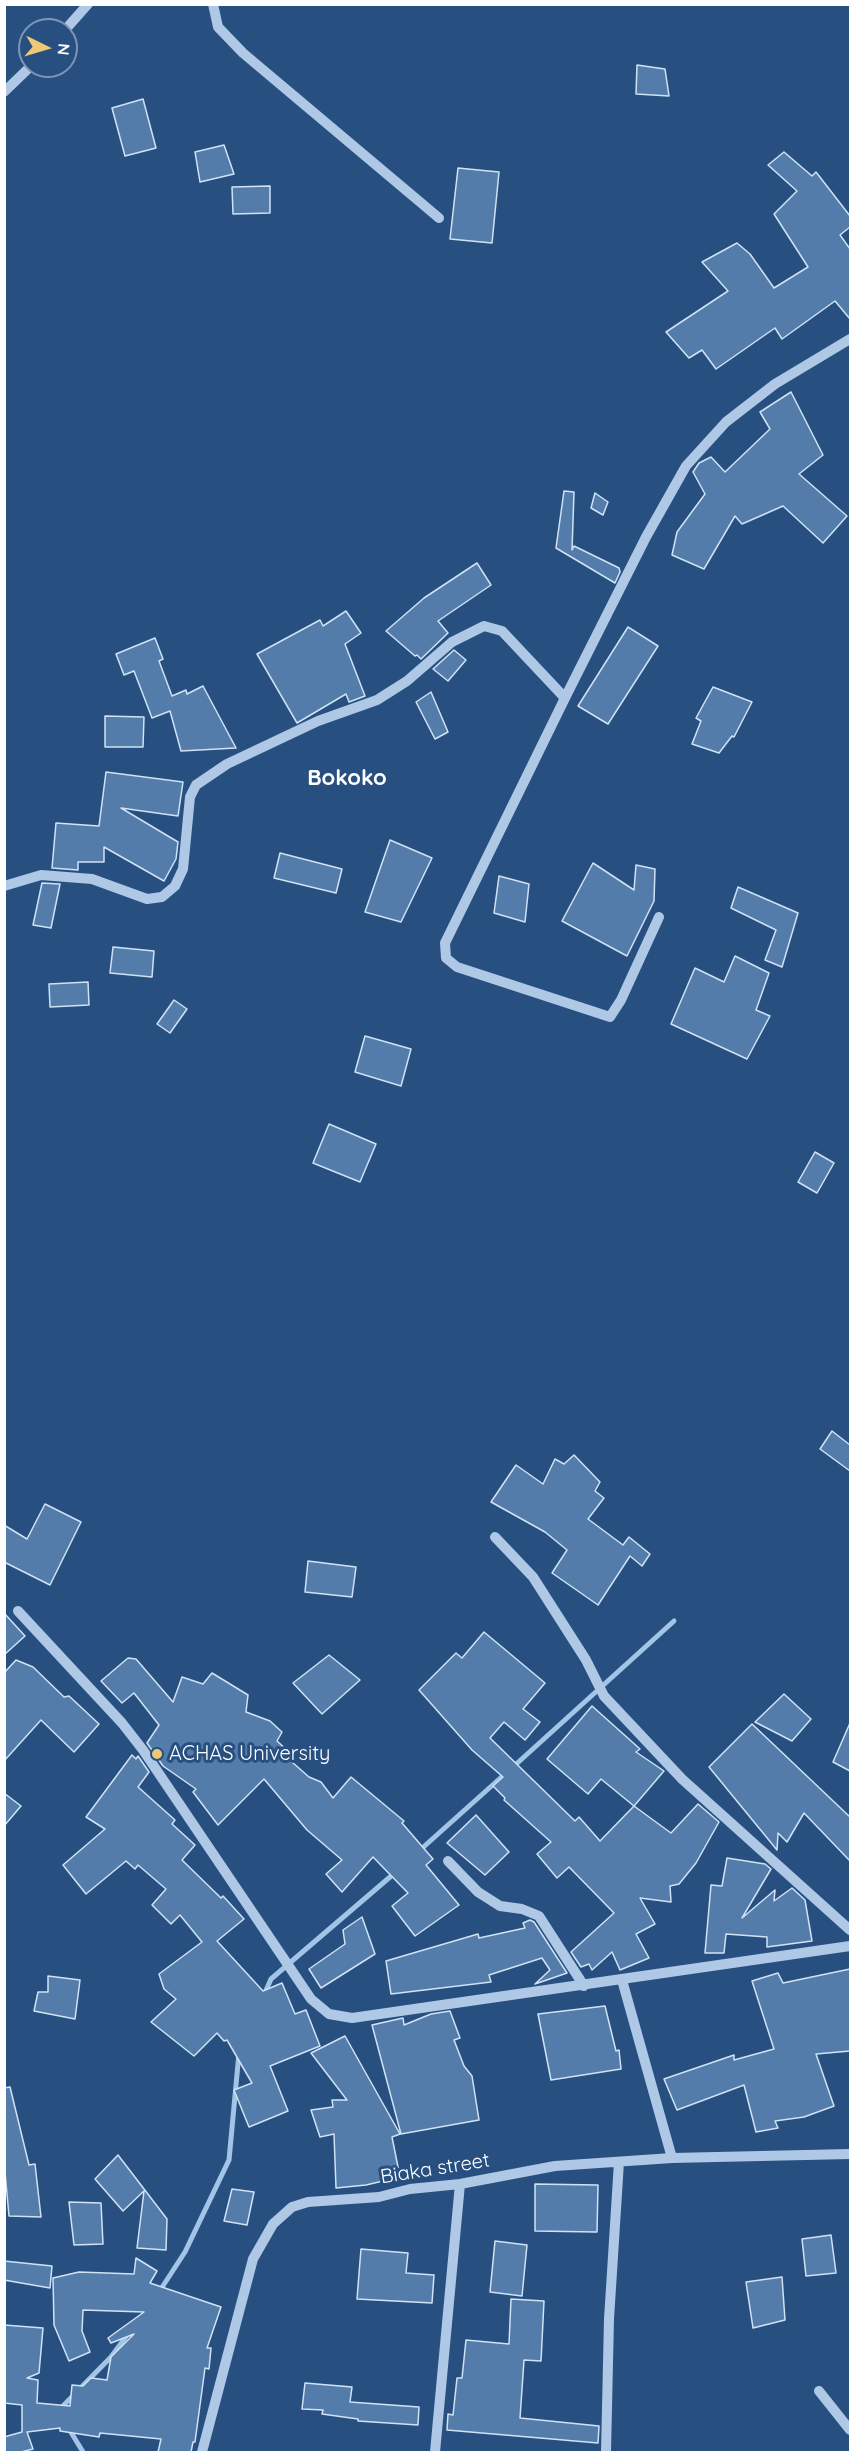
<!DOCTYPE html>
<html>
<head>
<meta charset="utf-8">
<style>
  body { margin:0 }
  #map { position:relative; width:855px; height:2457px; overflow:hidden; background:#275080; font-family:Quicksand,sans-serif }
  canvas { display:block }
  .frame { position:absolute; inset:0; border:6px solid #fff; pointer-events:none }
  .north { position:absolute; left:18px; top:18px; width:60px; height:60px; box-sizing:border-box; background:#275080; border:2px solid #7d96b3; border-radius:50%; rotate:95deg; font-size:16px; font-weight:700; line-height:24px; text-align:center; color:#fff }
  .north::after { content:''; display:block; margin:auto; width:21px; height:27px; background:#eec873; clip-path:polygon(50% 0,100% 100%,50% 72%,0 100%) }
</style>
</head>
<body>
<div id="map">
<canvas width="855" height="2457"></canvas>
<div class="frame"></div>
<div class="north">N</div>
</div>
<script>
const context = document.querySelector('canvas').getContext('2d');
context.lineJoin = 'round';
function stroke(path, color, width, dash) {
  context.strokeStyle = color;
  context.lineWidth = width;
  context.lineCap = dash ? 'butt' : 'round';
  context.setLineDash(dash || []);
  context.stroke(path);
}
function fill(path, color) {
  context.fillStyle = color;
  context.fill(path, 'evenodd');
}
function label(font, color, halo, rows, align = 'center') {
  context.font = font + ' Quicksand,sans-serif';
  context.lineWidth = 6;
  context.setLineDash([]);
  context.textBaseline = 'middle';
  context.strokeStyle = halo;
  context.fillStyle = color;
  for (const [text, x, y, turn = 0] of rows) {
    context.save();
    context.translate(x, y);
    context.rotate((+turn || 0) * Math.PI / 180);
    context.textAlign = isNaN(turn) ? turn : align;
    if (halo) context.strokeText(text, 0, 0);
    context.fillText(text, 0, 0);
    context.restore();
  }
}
const stream = new Path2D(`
  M513 1767 674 1621
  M419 1851 506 1773
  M264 1995 271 1979 397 1871
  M159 2292 185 2252 229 2160 239 2053
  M60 2409 111 2357 128 2334
  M69 2429 83 2452`);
const building = new Path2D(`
  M637 65 665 69 669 96 636 94Z
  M143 99 156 148 125 156 112 108Z
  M224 145 234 174 200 182 195 152Z
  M784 152 812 176 816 172 850 216V227L840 235 850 249V319L835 301 782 339 775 328 716 369 702 350 689 358 666 332 728 291 702 262 737 243 750 254 774 288 808 267 774 214 797 191 768 165Z
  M458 168 499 172 492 243 450 239Z
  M270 186V213L233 214 232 187Z
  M791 392 823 455 799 474 847 516 823 543 783 506 742 524 735 516 704 569 672 555 677 532 705 494 693 472 699 463 711 457 725 472 770 429 760 412Z
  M564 491 574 492 572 550 574 546 619 568 620 572 615 583 556 548Z
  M595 493 608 502 603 515 591 508Z
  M477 563 491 585 438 621 448 633 421 659 417 655 415 656 386 631 424 598Z
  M346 611 361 633 345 644 365 696 349 702 346 694 297 723 257 654 320 620 323 626Z
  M628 627 658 646 608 724 578 706Z
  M155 638 163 659 159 661 172 696 186 690 187 694 203 686 236 748 181 751 170 711 152 718 134 671 124 675 116 654Z
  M454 650 466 660 448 681 433 669Z
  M713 687 752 702 734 737 732 736 719 753 692 744 701 721 696 718Z
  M431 692 448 732 435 739 416 702Z
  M105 716 144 717 143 747H105Z
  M106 772 183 782 178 816 121 808 178 842 176 859 164 881 104 847V862H78V870L52 868 56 823 99 826Z
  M390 840 432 858 401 922 365 912Z
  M280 853 342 869 336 893 274 878Z
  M593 863 634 890 636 865 655 869 654 901 627 956 562 921Z
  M499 876 529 884 525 922 494 913Z
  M42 883 60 884 51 928 33 925Z
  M738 887 798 913 782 967 765 960 776 930 731 908Z
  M113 947 154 951 152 977 110 973Z
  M735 956 769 973 756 1010 770 1016 747 1059 671 1024 695 968 724 982Z
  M88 982 89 1005 50 1007 49 984Z
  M174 1000 187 1009 170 1033 157 1024Z
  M365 1036 411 1049 401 1086 355 1072Z
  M329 1124 376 1144 360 1182 313 1163Z
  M815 1152 834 1163 817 1193 798 1182Z
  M832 1431 850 1445V1471L820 1449Z
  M574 1455 600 1482 595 1491 604 1498 588 1519 623 1545 629 1537 650 1554 642 1566 630 1556 598 1605 552 1573 567 1550 545 1532 491 1502 516 1465 543 1484 555 1459 564 1464Z
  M45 1504 81 1522 50 1585 4 1562V1525L27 1539Z
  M308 1561 356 1567 352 1597 305 1592Z
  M4 1613 25 1636 4 1655Z
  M484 1632 545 1683 523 1709 540 1722 525 1740 504 1722 490 1738 575 1821 579 1817 600 1841 634 1806 671 1833 698 1804 719 1822 696 1863 679 1884 670 1886 671 1902 640 1898 655 1924 636 1934 649 1958 620 1970 612 1952 592 1970 589 1964 581 1967 571 1952 614 1913 569 1867 557 1878 537 1854 551 1842 504 1800 505 1798 493 1786 503 1777 472 1750 419 1690 456 1653 462 1658Z
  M329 1655 360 1680 322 1714 293 1683Z
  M128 1658 136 1659 173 1702 182 1677 203 1684 212 1673 248 1695 246 1712 270 1721 282 1732 277 1741 288 1751 284 1755 309 1777 321 1782 333 1798 351 1777 404 1821 402 1823 433 1859 426 1865 459 1905 415 1936 392 1906 408 1893 373 1857 342 1892 326 1874 342 1860 307 1830 264 1779 218 1825 193 1792 196 1789 163 1766 147 1743 159 1725 134 1693 122 1703 101 1681Z
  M16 1660 33 1667 64 1697 69 1696 99 1724 74 1752 41 1720 4 1761V1673Z
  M784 1694 811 1719 792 1741 755 1722Z
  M592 1706 640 1749 636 1752 664 1771 634 1806 601 1779 588 1794 547 1759Z
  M850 1723V1771L833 1762Z
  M752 1724 850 1817V1861L804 1813 787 1842 778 1833 777 1850 709 1767Z
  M132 1755 136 1759 138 1756 149 1772 138 1787 175 1820 172 1824 195 1845 182 1860 221 1898 223 1896 244 1919 217 1941 263 1991 282 1983 295 2014 306 2010 320 2046 270 2066 288 2111 249 2127 234 2090 252 2083 227 2040 224 2041 217 2033 194 2056 151 2022 176 1999 164 1989 159 1974 202 1942 180 1915 171 1924 152 1905 166 1889 138 1865 135 1869 126 1861 86 1894 63 1865 105 1829 86 1817Z
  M4 1793 21 1806 4 1826Z
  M476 1815 509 1852 485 1875 447 1843Z
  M727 1858 765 1864 771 1869 742 1918 775 1890 774 1901 792 1888 805 1900 812 1941 767 1947V1937L726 1934 724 1953H705L711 1885 722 1886Z
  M362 1917 375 1954 321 1988 309 1969 345 1944 343 1930Z
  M530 1920 534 1922 567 1973 535 1984 550 1970 542 1958 489 1975 491 1982 391 1994 386 1961 478 1934 479 1938 525 1928 523 1923Z
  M850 1969V2051L816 2054 834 2106 804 2117 775 2121 778 2128 756 2132 744 2085 677 2110 664 2079 734 2055V2060L774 2049 752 1981 778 1973 783 1983Z
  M48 1976 80 1980 75 2019 34 2011 38 1992H48Z
  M605 2006 616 2051 619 2050 621 2069 551 2080 538 2014Z
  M450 2011 460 2038 454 2040 464 2066 472 2076 479 2120 401 2134 372 2025 403 2018 404 2025 431 2014Z
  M345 2036 400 2134 392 2137 400 2177 366 2185 336 2188 334 2134 320 2137 311 2110 333 2107 332 2100H347L311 2053Z
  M10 2087 29 2165 35 2164 41 2217 9 2216 4 2161V2088Z
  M118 2155 167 2219 166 2250 137 2248 144 2191 123 2211 95 2179Z
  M535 2184 598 2185 597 2232 535 2231Z
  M232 2189 254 2192 247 2225 224 2221Z
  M69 2202 101 2203 103 2244 74 2245Z
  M831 2235 836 2273 806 2276 802 2239Z
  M495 2241 527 2245 522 2296 490 2292Z
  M361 2249 408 2253 406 2273 434 2275 432 2303 357 2299Z
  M136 2258 157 2271 150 2283 221 2307 207 2348H211L209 2369 205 2368 195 2442H193L191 2452H158L161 2439 100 2433 99 2437 60 2431V2428L27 2432 33 2449 21 2452H4V2437L22 2432V2405L4 2403V2325L43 2328 39 2373 27 2378 38 2380 37 2403 70 2406 72 2385 83 2386 91 2378 107 2380 111 2357 134 2334 111 2343 108 2338 144 2312 83 2310 82 2331 90 2352 69 2361 54 2325 53 2278 79 2272 134 2274Z
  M4 2261 52 2266 50 2288 4 2280Z
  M782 2277 785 2320 753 2328 746 2282Z
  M511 2299 544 2301 541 2361 524 2360 520 2418 599 2426 598 2443 447 2430 448 2414 453 2415 457 2378H462L466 2340 509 2344Z
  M305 2383 352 2387 350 2402 419 2407 418 2425 358 2421V2419L322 2414 323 2410 302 2409Z`);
const minor = new Path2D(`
  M213 4 218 27 243 53 439 218
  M65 30 88 4
  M4 92 31 66
  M4 886 41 875 92 879 147 899 162 897 175 886 183 869 190 797 196 785 227 764 318 721 377 700 407 681 452 642 484 626 502 631 565 698
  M659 917 621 1000 610 1017 457 967 446 958 445 943 565 698 646 537 686 466 726 422 775 384 850 339
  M495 1537 533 1577 586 1660 604 1696 682 1779 850 1930
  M18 1611 122 1723 143 1750 311 1999 329 2014 352 2018 850 1946
  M448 1861 478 1892 500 1906 522 1909 539 1916 584 1986
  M622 1980 672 2158
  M819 2391 850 2430
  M202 2452 253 2259 273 2224 292 2207 308 2202 379 2197 410 2189 460 2184 555 2166 672 2158 850 2154
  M435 2452 460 2184
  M606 2452 609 2319 619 2162`);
const markers = [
  [157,1754,6,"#eec873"]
];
const poiNames = [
  ["ACHAS University",169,1754]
];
const streetNames = [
  ["Biaka street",435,2169,-9]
];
const quarterNames = [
  ["Bokoko",347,778]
];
stroke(stream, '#a2c4e6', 5);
fill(building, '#537caa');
stroke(building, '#d1e2f5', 1.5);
stroke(minor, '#aec8e6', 10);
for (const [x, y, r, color] of markers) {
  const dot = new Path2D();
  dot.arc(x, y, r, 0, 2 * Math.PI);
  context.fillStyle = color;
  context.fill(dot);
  stroke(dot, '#275080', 2);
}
label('20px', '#fff', '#275080', poiNames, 'left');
label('20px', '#fff', '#275080', streetNames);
label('bold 22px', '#fff', '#275080', quarterNames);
</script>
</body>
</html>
